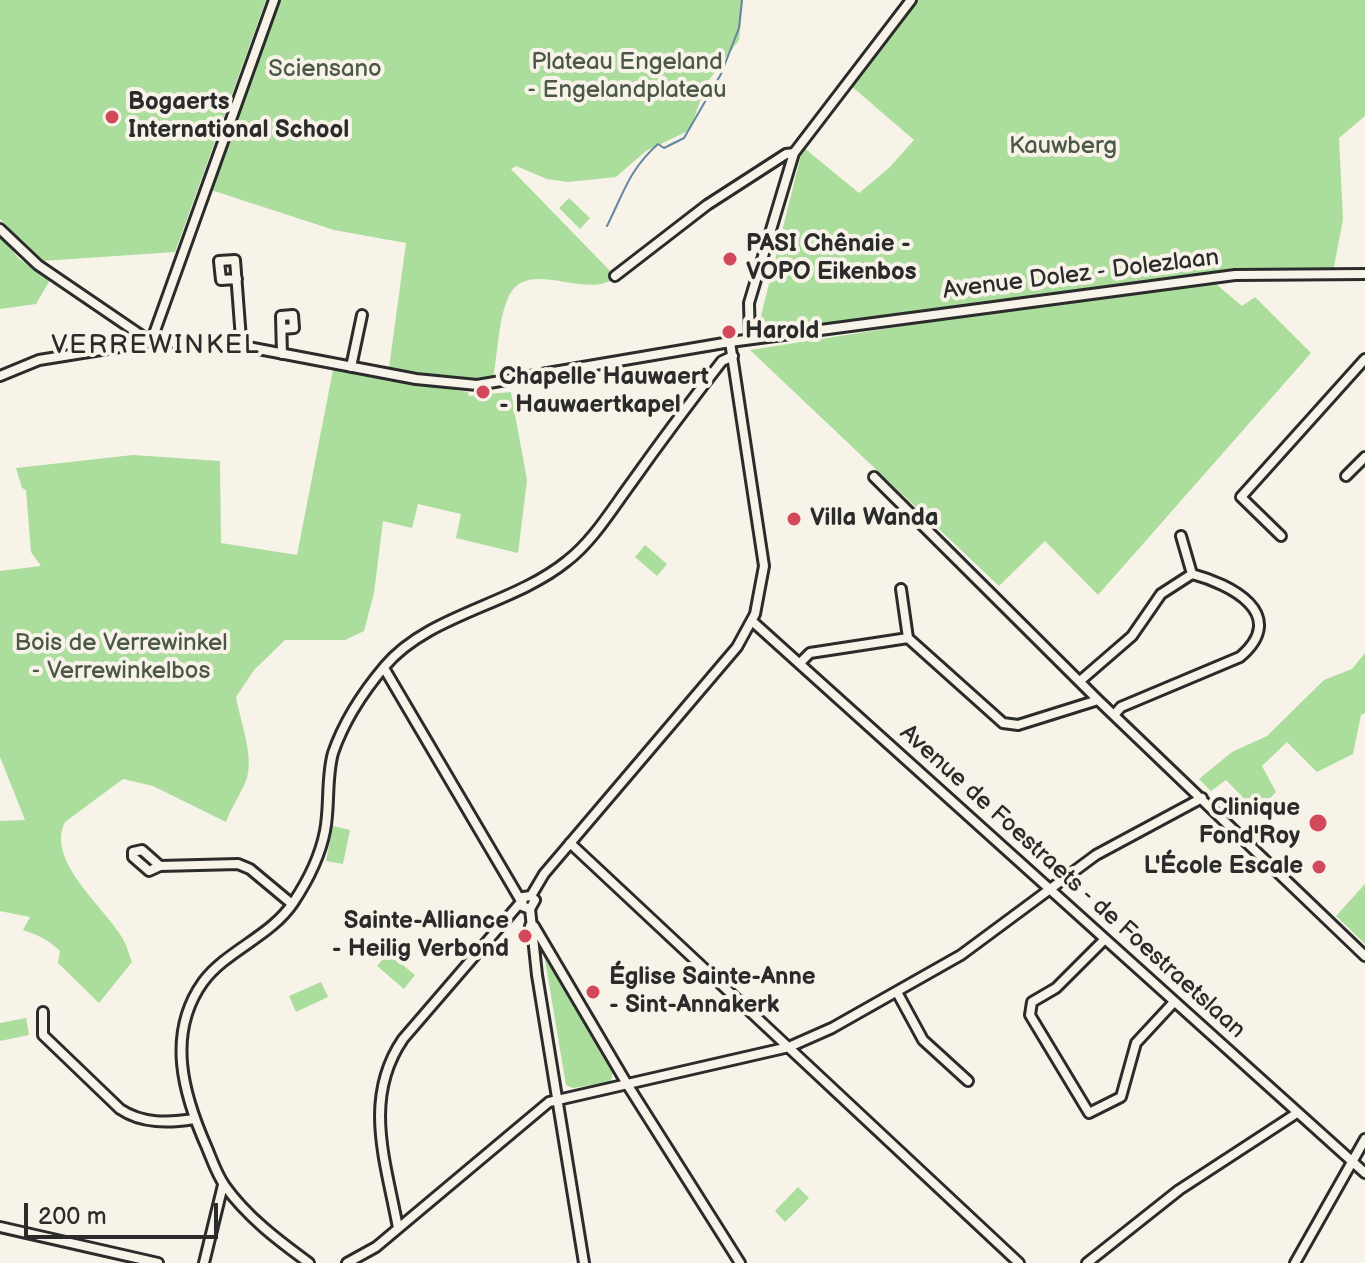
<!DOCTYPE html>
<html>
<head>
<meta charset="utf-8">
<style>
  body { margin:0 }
  #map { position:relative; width:1365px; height:1263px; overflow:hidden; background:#f7f3e8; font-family:"Balsamiq Sans",sans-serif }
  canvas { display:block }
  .scale { position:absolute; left:24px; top:1203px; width:194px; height:36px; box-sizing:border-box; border:4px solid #2b2b2b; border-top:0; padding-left:10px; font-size:24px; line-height:28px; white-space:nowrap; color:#2b2b2b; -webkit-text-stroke:6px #f7f3e8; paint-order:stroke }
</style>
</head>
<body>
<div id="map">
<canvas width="1365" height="1263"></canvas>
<div class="scale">200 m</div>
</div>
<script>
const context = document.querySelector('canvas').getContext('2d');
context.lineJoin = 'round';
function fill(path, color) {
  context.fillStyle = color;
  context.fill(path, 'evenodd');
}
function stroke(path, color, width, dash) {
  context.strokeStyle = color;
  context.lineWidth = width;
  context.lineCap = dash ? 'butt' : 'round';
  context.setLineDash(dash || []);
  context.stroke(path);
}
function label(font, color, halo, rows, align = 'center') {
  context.font = font + ' "Balsamiq Sans",sans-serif';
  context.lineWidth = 8;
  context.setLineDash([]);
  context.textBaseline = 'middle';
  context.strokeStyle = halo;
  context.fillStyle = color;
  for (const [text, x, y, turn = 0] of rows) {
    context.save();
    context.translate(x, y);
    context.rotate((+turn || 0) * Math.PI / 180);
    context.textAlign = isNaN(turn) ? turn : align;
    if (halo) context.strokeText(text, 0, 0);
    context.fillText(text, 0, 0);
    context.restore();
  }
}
const green = new Path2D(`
  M0 0H266L175 252 42 261 0 219Z
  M275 0H743L739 40 706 84 690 130 646 151 616 177 568 182 547 179 516 166 511 169 616 277C587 302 526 255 508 298 498 321 498 353 493 378L449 380 389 368 406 243 334 230 211 190Z
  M915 0H1365V116L1339 138 1343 219 1333 272H1247L756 336 803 147 859 193 889 168 914 140 850 85Z
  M569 198 590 218 580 229 559 208Z
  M0 234 18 258 50 280 36 304 0 309Z
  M1216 284 1242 306 1255 297 1311 353 1098 595 1045 541 999 586 750 350 980 314Z
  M333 370 468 392 469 396 511 392 527 480 518 553 456 538 461 514 418 504 412 528 383 521 374 593 364 631 345 640H285L254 670 236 697C240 720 256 761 245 783 239 797 231 808 226 822L153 786 123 779 65 822C45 861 105 907 123 939 127 946 129 955 132 962L99 1003 58 963 60 951C49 940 38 935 23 930L30 917 0 911V821L25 820 0 757V571L41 566 31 552 26 490 22 488 16 468 133 455 220 461 221 543 297 555Z
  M645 545 667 564 657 576 635 557Z
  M1365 653V713L1361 715 1353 754 1317 772 1287 742 1262 766 1276 792 1257 812 1226 780 1211 791 1199 779 1232 752 1267 736 1324 680 1352 669Z
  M333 826 350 830 343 864 326 861Z
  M1365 884V944L1336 916Z
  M388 953 415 975 404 989 377 966Z
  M544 954 613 1069 611 1082 573 1088 566 1085Z
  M321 982 328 997 296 1012 289 996Z
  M26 1018 29 1035 0 1041V1023Z
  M798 1187 809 1198 785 1222 775 1211Z`);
const stream = new Path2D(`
  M607 226C624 192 629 170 658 144L664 148 684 138 721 74 739 28 742 0`);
const minor = new Path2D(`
  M0 229 38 265 151 342
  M615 276 707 205 786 154 794 153
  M237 279 221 280 219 261 235 260 241 339V346
  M282 329 294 328 293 315 281 316 282 354
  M750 339 749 303 794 153 911 0
  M151 342 274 0
  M351 367 362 315
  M0 376 39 360 151 342 232 344 416 379 477 385 730 342 1235 275 1365 274
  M1346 476 1365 457
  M874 477 1098 700 1365 956
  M1181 536 1192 574
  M1281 536 1241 497 1365 359
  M901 589 908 638
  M752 621 1365 1173
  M800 663 810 653 908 638 1003 723 1018 725 1098 700
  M384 668 521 901
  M1080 681 1132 636 1161 594 1192 574C1230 584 1290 614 1240 657L1121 707 1114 715
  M570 843 1019 1263
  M160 866 149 871 133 857V852L142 850 160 866 238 864 250 869 292 904
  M531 896 535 900 530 909 537 975 584 1263
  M530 909 522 906 523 897 531 896 544 874 737 647 755 614 764 566 730 342
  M530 926H534L627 1084 740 1263
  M1105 939 1056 988 1032 1002 1030 1015 1089 1113 1121 1097 1136 1043 1174 1002
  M898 994 923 1040 968 1081
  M43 1012V1035L120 1109C142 1124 169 1123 194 1119
  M0 1227 158 1263
  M398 1228C386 1162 362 1099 403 1039L521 902
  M204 1263 223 1185
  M309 1263C279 1241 247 1217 225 1186 217 1175 212 1160 207 1148 183 1094 166 1034 203 982 227 950 270 937 293 903 307 882 320 857 325 831 330 806 326 778 333 753 344 721 363 692 385 666 429 614 513 605 567 561 593 541 612 509 632 482 661 441 691 401 722 361L733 356
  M347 1263 376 1247 549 1102 789 1047 832 1028 961 955 1096 855 1202 798
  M1087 1263 1179 1190 1297 1113
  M1295 1263 1365 1139`);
const markers = [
  [112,117,8,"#d1495b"],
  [730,259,8,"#d1495b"],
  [729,332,8,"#d1495b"],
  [483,392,8,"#d1495b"],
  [794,519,8,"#d1495b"],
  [1318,823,10,"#d1495b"],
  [1319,867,8,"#d1495b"],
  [525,936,8,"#d1495b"],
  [593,992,8,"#d1495b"]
];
const parkNames = [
  ["Plateau Engeland",627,63],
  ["- Engelandplateau",627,91],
  ["Sciensano",325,70],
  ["Kauwberg",1063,147],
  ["Bois de Verrewinkel",121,644],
  ["- Verrewinkelbos",121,672]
];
const poiNames = [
  ["Bogaerts",128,103],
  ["International School",128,131],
  ["PASI Chênaie -",746,245],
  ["VOPO Eikenbos",746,273],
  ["Harold",745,332],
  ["Chapelle Hauwaert",499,378],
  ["- Hauwaertkapel",499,406],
  ["Villa Wanda",810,519],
  ["Clinique",1300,809,"right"],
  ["Fond'Roy",1300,837,"right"],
  ["L'École Escale",1303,867,"right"],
  ["Sainte-Alliance",509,922,"right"],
  ["- Heilig Verbond",509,950,"right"],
  ["Église Sainte-Anne",609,978],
  ["- Sint-Annakerk",609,1006]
];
const streetNames = [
  ["Avenue Dolez - Dolezlaan",1081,275,-7],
  ["Avenue de Foestraets - de Foestraetslaan",1072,882,42]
];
const neighbourhoodNames = [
  ["VERREWINKEL",156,346]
];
fill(green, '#abdd9d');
stroke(stream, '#66859e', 2);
stroke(minor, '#2b2b2b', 14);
stroke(minor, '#f7f3e8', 8);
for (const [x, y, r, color] of markers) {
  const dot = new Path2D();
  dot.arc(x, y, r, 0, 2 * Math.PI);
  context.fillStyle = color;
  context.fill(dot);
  stroke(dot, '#f7f3e8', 3);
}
label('24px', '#4b5848', '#f7f3e8', parkNames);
label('bold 24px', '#2b2b2b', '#f7f3e8', poiNames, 'left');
label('24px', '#2b2b2b', '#f7f3e8', streetNames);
context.letterSpacing = '2px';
label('26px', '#2b2b2b', '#f7f3e8', neighbourhoodNames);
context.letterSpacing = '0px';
</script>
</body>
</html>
